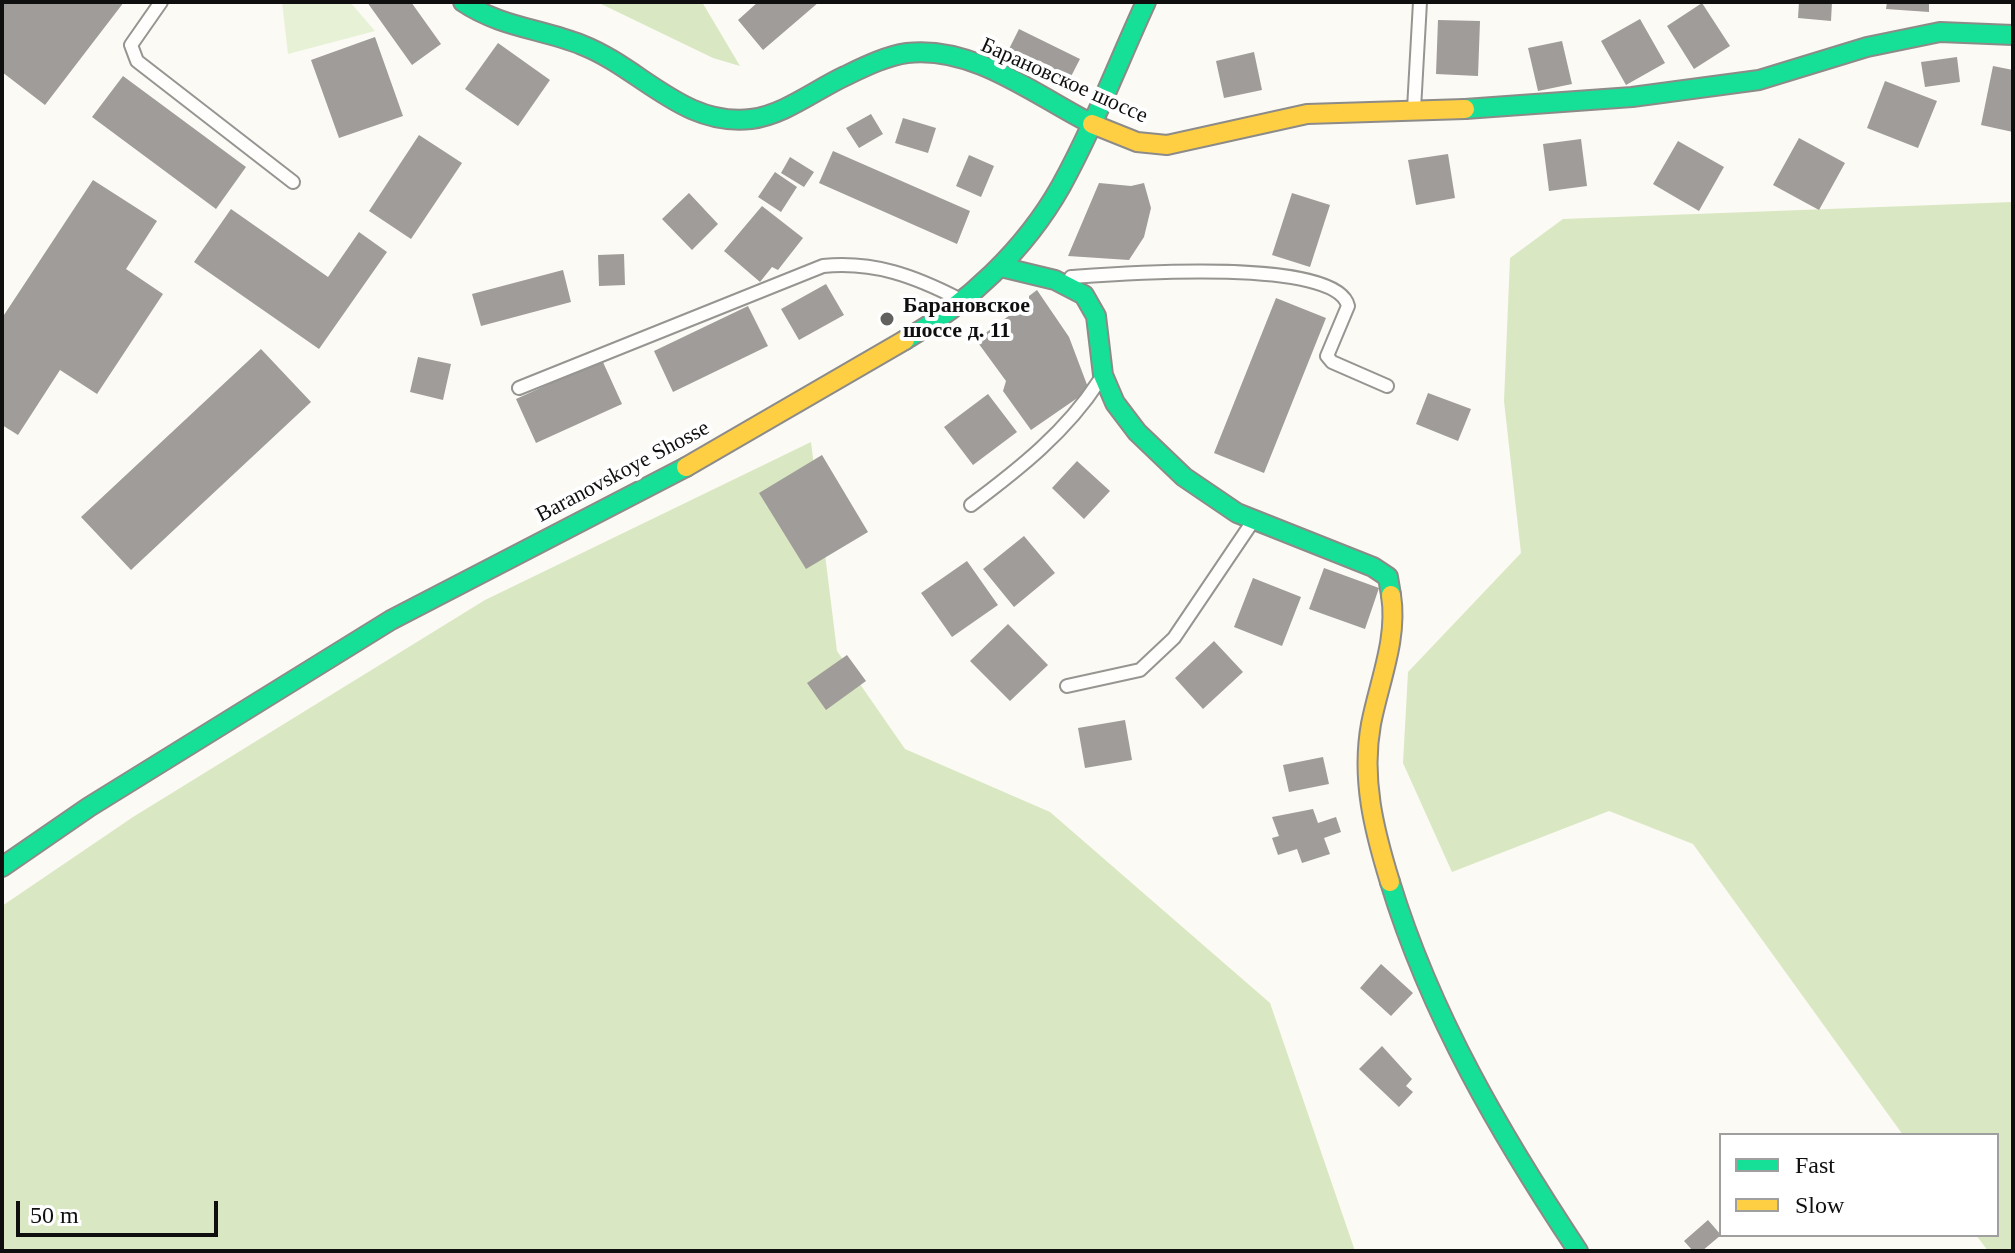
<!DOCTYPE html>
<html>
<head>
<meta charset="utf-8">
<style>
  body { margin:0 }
  #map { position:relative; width:2015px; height:1253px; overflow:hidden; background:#fcfaf4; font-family:"Times New Roman",serif }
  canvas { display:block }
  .frame { position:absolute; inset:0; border:4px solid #0f0f0f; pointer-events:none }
  .legend { position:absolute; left:1719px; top:1133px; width:280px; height:104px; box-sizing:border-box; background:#fff; border:2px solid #9f9f9f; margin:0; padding:10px 14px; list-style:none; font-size:24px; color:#0f0f0f }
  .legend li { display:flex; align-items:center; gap:16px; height:40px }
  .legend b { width:40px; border:2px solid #9f9f9f }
  .scale { position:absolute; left:16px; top:1201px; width:202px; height:36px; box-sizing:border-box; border:4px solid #0f0f0f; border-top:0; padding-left:10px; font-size:24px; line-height:28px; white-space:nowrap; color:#0f0f0f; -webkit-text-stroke:6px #fff; paint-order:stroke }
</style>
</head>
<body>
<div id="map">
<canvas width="2015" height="1253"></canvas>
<div class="frame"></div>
<ul class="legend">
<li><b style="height:10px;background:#16e098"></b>Fast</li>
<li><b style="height:10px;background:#ffcf43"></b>Slow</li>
</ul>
<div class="scale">50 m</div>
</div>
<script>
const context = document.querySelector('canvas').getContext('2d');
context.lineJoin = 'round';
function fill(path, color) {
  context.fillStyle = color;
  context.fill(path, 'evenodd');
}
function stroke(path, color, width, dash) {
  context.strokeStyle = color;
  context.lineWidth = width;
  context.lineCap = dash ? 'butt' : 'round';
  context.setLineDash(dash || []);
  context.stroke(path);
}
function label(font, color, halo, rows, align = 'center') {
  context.font = font + ' "Times New Roman",serif';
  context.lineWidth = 8;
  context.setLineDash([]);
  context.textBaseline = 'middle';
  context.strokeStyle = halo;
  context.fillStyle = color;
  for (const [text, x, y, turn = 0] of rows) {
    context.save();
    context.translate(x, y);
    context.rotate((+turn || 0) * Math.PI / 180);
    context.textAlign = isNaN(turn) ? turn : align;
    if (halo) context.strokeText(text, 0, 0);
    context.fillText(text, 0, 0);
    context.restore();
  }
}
const green = new Path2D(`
  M282 2H350L375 31 288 54Z`);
const forest = new Path2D(`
  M597 2H702L740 66 713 58Z
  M2013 202V1251H1988L1976 1235H1997V1135H1903L1693 844 1609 811 1452 872 1403 763 1408 672 1521 553 1504 401 1510 258 1563 219Z
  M811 442 837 651 905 749 1050 812 1270 1003 1355 1251H2V906L133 817 485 600Z`);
const building = new Path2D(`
  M2 2H124L45 105 2 72Z
  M367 2H411L441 44 412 65Z
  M758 2H819L763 50 738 20Z
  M1799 2H1832L1831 21 1798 18Z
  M1887 2H1929V12L1886 9Z
  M1702 3 1730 46 1694 69 1667 26Z
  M1640 19 1665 63 1626 85 1601 41Z
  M1438 20 1480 21 1478 76 1436 74Z
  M1019 29 1080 59 1064 90 1003 61Z
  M375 37 403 116 339 138 311 60Z
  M1562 41 1572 84 1538 91 1528 48Z
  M498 43 550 80 518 126 465 89Z
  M1254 52 1262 90 1224 98 1216 61Z
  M1957 57 1960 82 1925 87 1921 62Z
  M1993 66 2013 70V132L1981 125Z
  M123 76 246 167 216 209 92 117Z
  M1885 81 1937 101 1918 148 1867 128Z
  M871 114 883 134 859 148 846 128Z
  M903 118 936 128 928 153 895 143Z
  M419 135 462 163 411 239 369 211Z
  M1799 138 1845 163 1819 210 1773 185Z
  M1581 139 1587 186 1549 191 1543 144Z
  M1678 141 1724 167 1699 211 1653 184Z
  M833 151 970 211 957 244 819 183Z
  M1448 154 1455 198 1416 205 1408 160Z
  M969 155 994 166 981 197 956 186Z
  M790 157 814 172 804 187 781 173Z
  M775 172 797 187 781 212 758 197Z
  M93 180 157 221 126 269 163 294 97 394 60 370 18 435 2 425V318Z
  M1099 183 1131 186 1144 183 1151 208 1144 237 1129 260 1068 256Z
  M689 193 718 224 692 250 662 219Z
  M1292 193 1330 205 1310 267 1272 255Z
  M762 206 803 238 778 270 772 267 760 282 724 251Z
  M231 209 328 277 359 232 387 252 319 349 194 262Z
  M624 254 625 285 599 286 598 255Z
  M563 270 571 302 481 326 472 294Z
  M826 284 844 315 799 340 781 309Z
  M1037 290 1069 337 1089 390 1031 430 1003 391 1006 381 976 340 1029 301V296Z
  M1276 298 1326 318 1264 473 1214 453Z
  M748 306 768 346 673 392 654 351Z
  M261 349 311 402 131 570 81 517Z
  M418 357 451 364 443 400 410 392Z
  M602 360 622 404 536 443 516 399Z
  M1428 393 1471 409 1458 441 1416 424Z
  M988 394 1017 432 973 465 944 427Z
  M822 455 868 532 806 569 759 493Z
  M1077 461 1110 491 1084 519 1052 488Z
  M1024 536 1055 573 1014 607 983 569Z
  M967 561 998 605 952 637 921 593Z
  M1324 568 1379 588 1365 629 1309 609Z
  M1253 578 1301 597 1282 646 1234 627Z
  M1008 624 1048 665 1010 701 970 661Z
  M1214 641 1243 672 1203 709 1175 678Z
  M847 655 866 681 826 710 807 683Z
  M1125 720 1132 760 1085 768 1078 728Z
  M1323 757 1329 784 1289 792 1283 765Z
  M1313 809 1318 823 1336 817 1341 832 1324 838 1330 854 1302 863 1297 849 1278 855 1272 838 1279 836 1272 817Z
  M1381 964 1413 993 1391 1016 1360 988Z
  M1382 1046 1412 1079 1406 1086 1413 1092 1399 1107 1359 1069Z
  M1708 1220 1721 1235 1702 1251H1693L1684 1241Z`);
const lane = new Path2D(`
  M161 2 131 45 137 61 293 182
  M1414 109 1420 2
  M1071 277C1113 274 1337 256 1348 306L1327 356 1332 362 1387 386
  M519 388 823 266C874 261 914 276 959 299
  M971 505C1019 469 1066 432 1099 381
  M1067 686 1140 670 1174 638 1251 524`);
const fast = new Path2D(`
  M463 2C500 27 542 29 582 45 641 68 683 127 751 119 784 115 815 90 845 76 864 67 886 56 907 53 974 45 1036 96 1092 124
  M1465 109 1632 97 1759 80 1867 47 1940 32 2013 35
  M1001 267 1055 280 1084 295 1096 316 1103 375 1115 403 1137 432 1184 477 1237 513 1373 567 1388 577 1391 595
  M905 340C967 304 1025 250 1061 186 1093 128 1118 63 1146 2
  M2 867 89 807 391 620 686 467
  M1390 882C1431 1016 1501 1135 1578 1251`);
const slow = new Path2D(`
  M1092 124 1137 142 1167 145 1307 114 1465 109
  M686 467 905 340
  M1390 882C1374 830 1361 779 1371 724 1379 682 1398 639 1391 595`);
const markers = [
  [887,319,8,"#62615f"]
];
const streetNames = [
  ["Барановское шоссе",1064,81,24],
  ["Baranovskoye Shosse",623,472,-28]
];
const poiNames = [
  ["Барановское",903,306],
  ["шоссе д. 11",903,331]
];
fill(green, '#e7f1d5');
fill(forest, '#d9e8c2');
fill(building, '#9f9c99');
stroke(lane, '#969592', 16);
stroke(fast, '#8c8b89', 22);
stroke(slow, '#8c8b89', 22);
stroke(lane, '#fffefd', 12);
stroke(fast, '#16e098', 18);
stroke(slow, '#ffcf43', 18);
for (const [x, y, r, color] of markers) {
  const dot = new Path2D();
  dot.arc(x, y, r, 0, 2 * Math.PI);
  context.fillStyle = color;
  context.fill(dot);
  stroke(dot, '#fff', 3);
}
label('22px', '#0f0f0f', '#fff', streetNames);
label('bold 22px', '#0f0f0f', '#fff', poiNames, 'left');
</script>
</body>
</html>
